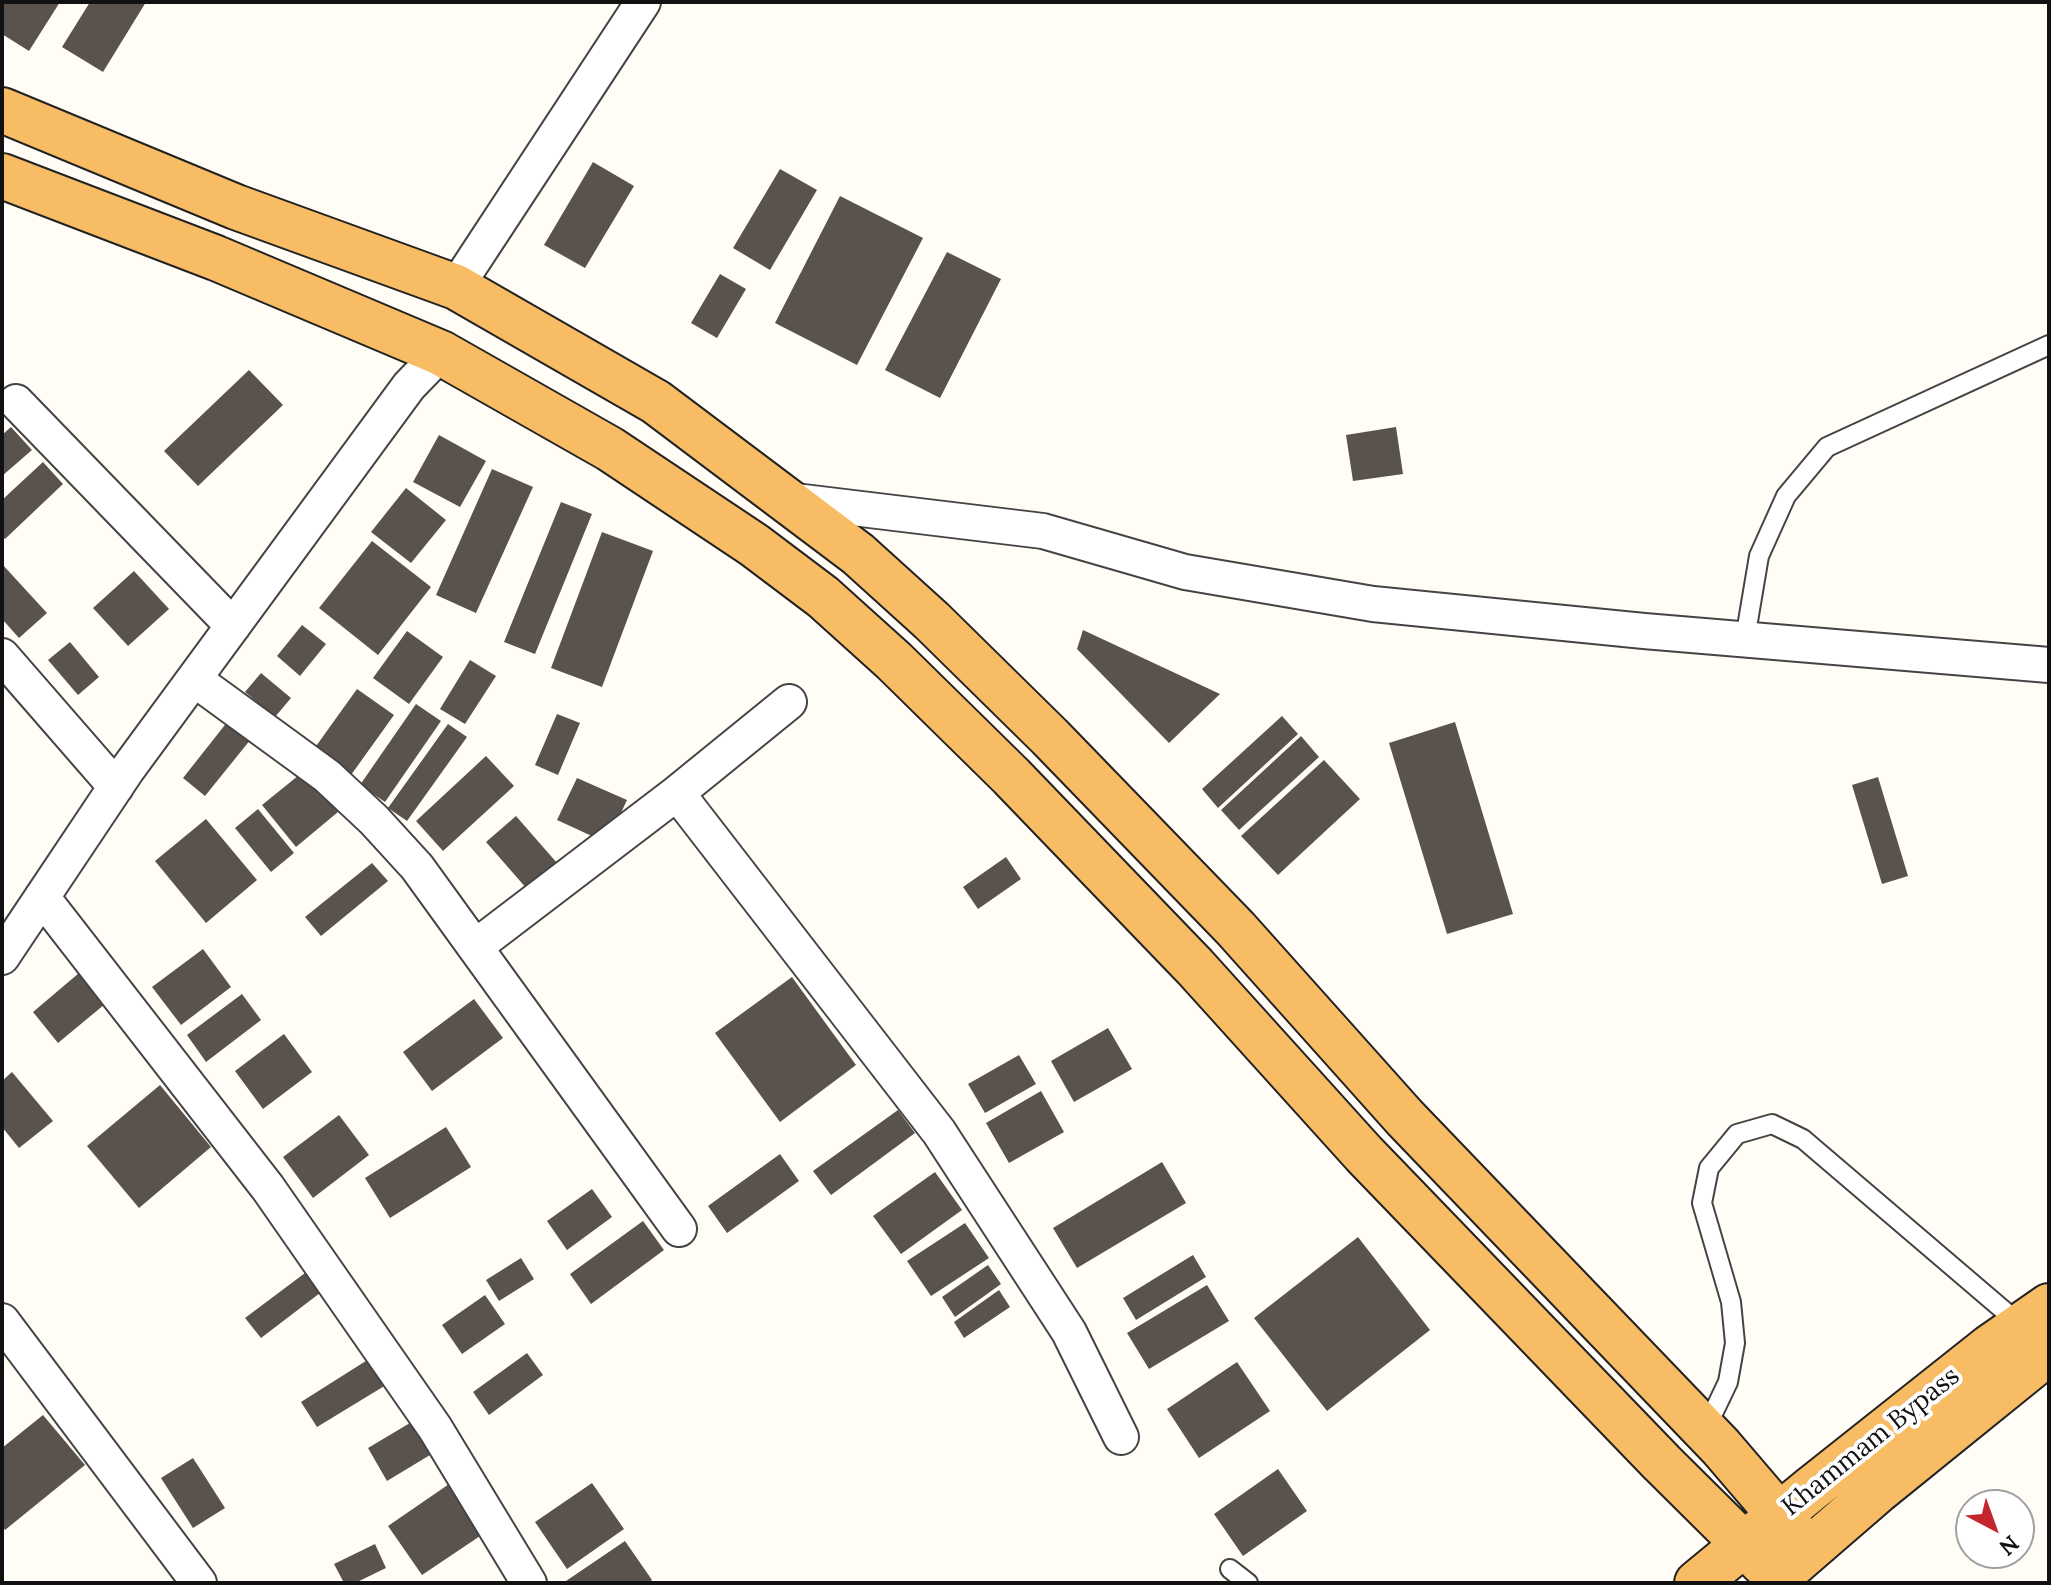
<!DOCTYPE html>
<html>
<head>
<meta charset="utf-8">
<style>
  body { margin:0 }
  #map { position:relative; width:2051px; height:1585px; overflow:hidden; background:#fffdf5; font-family:Lora,serif }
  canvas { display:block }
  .frame { position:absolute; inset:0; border:4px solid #111; pointer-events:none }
  .north { position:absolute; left:1955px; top:1489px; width:80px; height:80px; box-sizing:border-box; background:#fff; border:2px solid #a0a0a0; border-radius:50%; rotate:139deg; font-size:22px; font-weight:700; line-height:32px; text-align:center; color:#111 }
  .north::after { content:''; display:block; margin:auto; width:28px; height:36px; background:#c4262e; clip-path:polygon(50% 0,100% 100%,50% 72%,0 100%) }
</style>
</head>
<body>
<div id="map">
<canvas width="2051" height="1585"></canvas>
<div class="frame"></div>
<div class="north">N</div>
</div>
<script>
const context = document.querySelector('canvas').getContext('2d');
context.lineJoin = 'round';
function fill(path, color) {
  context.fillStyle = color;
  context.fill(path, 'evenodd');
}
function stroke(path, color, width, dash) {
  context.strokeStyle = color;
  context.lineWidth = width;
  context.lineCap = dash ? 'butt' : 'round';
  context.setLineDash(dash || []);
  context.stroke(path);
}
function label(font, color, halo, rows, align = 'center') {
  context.font = font + ' Lora,serif';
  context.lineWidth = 8;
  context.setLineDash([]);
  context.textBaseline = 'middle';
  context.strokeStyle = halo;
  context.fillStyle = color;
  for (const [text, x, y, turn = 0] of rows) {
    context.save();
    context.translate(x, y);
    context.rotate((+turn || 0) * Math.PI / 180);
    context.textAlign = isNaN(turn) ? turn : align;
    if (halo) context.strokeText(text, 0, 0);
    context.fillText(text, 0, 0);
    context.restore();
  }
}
const building = new Path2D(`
  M2 2H60L29 51 2 34Z
  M90 2H146L103 72 62 47Z
  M593 162 634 186 585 268 544 245Z
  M780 169 817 190 770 270 733 248Z
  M840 196 923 238 857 365 775 323Z
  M947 252 1001 279 940 398 885 370Z
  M720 274 746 289 717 338 691 323Z
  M249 370 283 405 198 486 164 451Z
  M11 427 32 450 2 476V435Z
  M1396 427 1403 474 1353 481 1346 435Z
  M439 435 486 461 460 507 413 482Z
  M43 462 63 484 5 539 2 536V500Z
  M492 469 533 487 476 613 436 595Z
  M406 488 446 520 411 563 371 532Z
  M561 502 592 514 535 654 504 642Z
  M602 532 653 551 602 687 551 668Z
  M372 541 431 587 378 655 319 608Z
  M2 564 47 613 19 638 2 619Z
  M134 571 169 609 128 646 93 608Z
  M302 625 326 644 300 676 277 656Z
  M1083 630 1220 694 1169 743 1077 649Z
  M407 631 443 657 409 704 373 678Z
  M70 642 99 677 78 695 48 660Z
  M470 660 496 676 465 724 440 709Z
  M261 673 291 698 275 717 245 692Z
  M357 689 394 715 351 775 314 749Z
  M416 704 441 721 385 802 360 785Z
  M557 714 580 723 558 775 535 765Z
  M1282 716 1298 734 1218 808 1202 789Z
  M228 721 251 739 205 796 183 778Z
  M1455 722 1513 914 1447 934 1389 743Z
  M448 724 467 737 407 821 388 808Z
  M1301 736 1319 757 1239 830 1221 810Z
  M486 756 514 786 443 851 416 821Z
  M1324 760 1360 799 1278 875 1241 836Z
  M304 771 338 812 296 847 262 805Z
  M1878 777 1908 876 1882 884 1852 785Z
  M577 778 627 800 607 843 557 820Z
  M258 809 294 853 271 872 235 828Z
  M516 816 557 863 527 889 486 842Z
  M206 819 257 880 206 923 155 861Z
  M1006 857 1021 879 978 909 963 887Z
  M372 863 388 881 321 936 305 917Z
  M203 949 231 987 181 1025 152 987Z
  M79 973 105 1004 58 1043 33 1012Z
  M792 977 856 1065 780 1122 715 1033Z
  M242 994 261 1020 206 1062 187 1035Z
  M474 999 503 1038 432 1091 403 1052Z
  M1108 1028 1132 1069 1074 1102 1051 1061Z
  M284 1034 312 1072 263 1109 235 1071Z
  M1019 1055 1036 1084 985 1113 968 1084Z
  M12 1072 53 1121 19 1148 2 1127V1081Z
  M160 1085 211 1147 139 1208 87 1146Z
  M1041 1091 1064 1132 1009 1163 986 1123Z
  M898 1110 915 1133 831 1195 813 1171Z
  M339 1115 369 1155 313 1198 283 1157Z
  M446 1127 471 1167 390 1218 365 1178Z
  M780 1154 799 1181 727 1233 708 1206Z
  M1162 1162 1186 1203 1077 1268 1053 1228Z
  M935 1172 962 1210 901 1254 873 1216Z
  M592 1189 612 1217 567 1250 547 1221Z
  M643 1221 664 1250 591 1304 570 1274Z
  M965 1223 989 1258 931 1296 907 1261Z
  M1358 1237 1430 1330 1327 1411 1254 1318Z
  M1193 1255 1206 1277 1136 1320 1123 1298Z
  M521 1258 534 1279 499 1301 486 1280Z
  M988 1265 1001 1284 955 1317 942 1297Z
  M305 1273 320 1293 261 1338 245 1318Z
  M1207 1285 1229 1321 1149 1369 1127 1333Z
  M999 1290 1010 1307 964 1338 954 1322Z
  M485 1295 505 1324 462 1354 442 1325Z
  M527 1353 543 1375 489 1415 473 1392Z
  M369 1359 386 1385 317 1427 301 1402Z
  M1237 1362 1270 1411 1199 1458 1167 1409Z
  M43 1415 85 1465 5 1530 2 1526V1448Z
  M415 1420 435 1452 387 1481 368 1448Z
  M193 1458 225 1508 193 1528 161 1478Z
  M1278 1469 1307 1511 1243 1556 1214 1514Z
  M452 1482 486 1532 422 1575 388 1526Z
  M592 1483 624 1529 567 1569 535 1522Z
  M625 1541 652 1580 648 1583H568L566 1581Z
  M375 1544 386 1568 355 1583H344L334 1564Z`);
const service = new Path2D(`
  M1745 639 1759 556 1786 496 1827 447 2049 345
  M1706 1428 1728 1382 1735 1343 1731 1302 1702 1203 1709 1168 1737 1134 1772 1124 1803 1139 2022 1326
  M1230 1569 1248 1583`);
const minor = new Path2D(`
  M456 287 643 2
  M16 402 233 626
  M787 500 1043 531 1185 572 1373 604 1644 631 2049 665
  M2 656 116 787
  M194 679 327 776 374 820 417 867 679 1229
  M677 793 939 1132 1069 1332 1121 1437
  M42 897 268 1188 435 1428 529 1583
  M475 947 677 793 789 702
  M2 957 127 770 409 386 441 353
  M2 1321 199 1583`);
const trunk = new Path2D(`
  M2 110 236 207 456 287 656 402 858 554 932 621 1050 737 1236 929 1405 1118 1721 1447 1809 1550
  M2 176 216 258 441 353 610 449 754 545 823 597 894 661 1011 776 1195 967 1364 1154 1662 1463 1777 1577
  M1786 1570 1876 1492 2049 1352
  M1697 1583 1811 1489 1990 1347 2049 1306`);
const streetNames = [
  ["Khammam Bypass",1871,1442,-39]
];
fill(building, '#5a524d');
stroke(service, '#444', 22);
stroke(minor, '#444', 38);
stroke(trunk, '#222', 48);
stroke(service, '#fff', 18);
stroke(minor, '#fff', 34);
stroke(trunk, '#f7bc64', 44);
label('26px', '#111', '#fff', streetNames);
</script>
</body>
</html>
